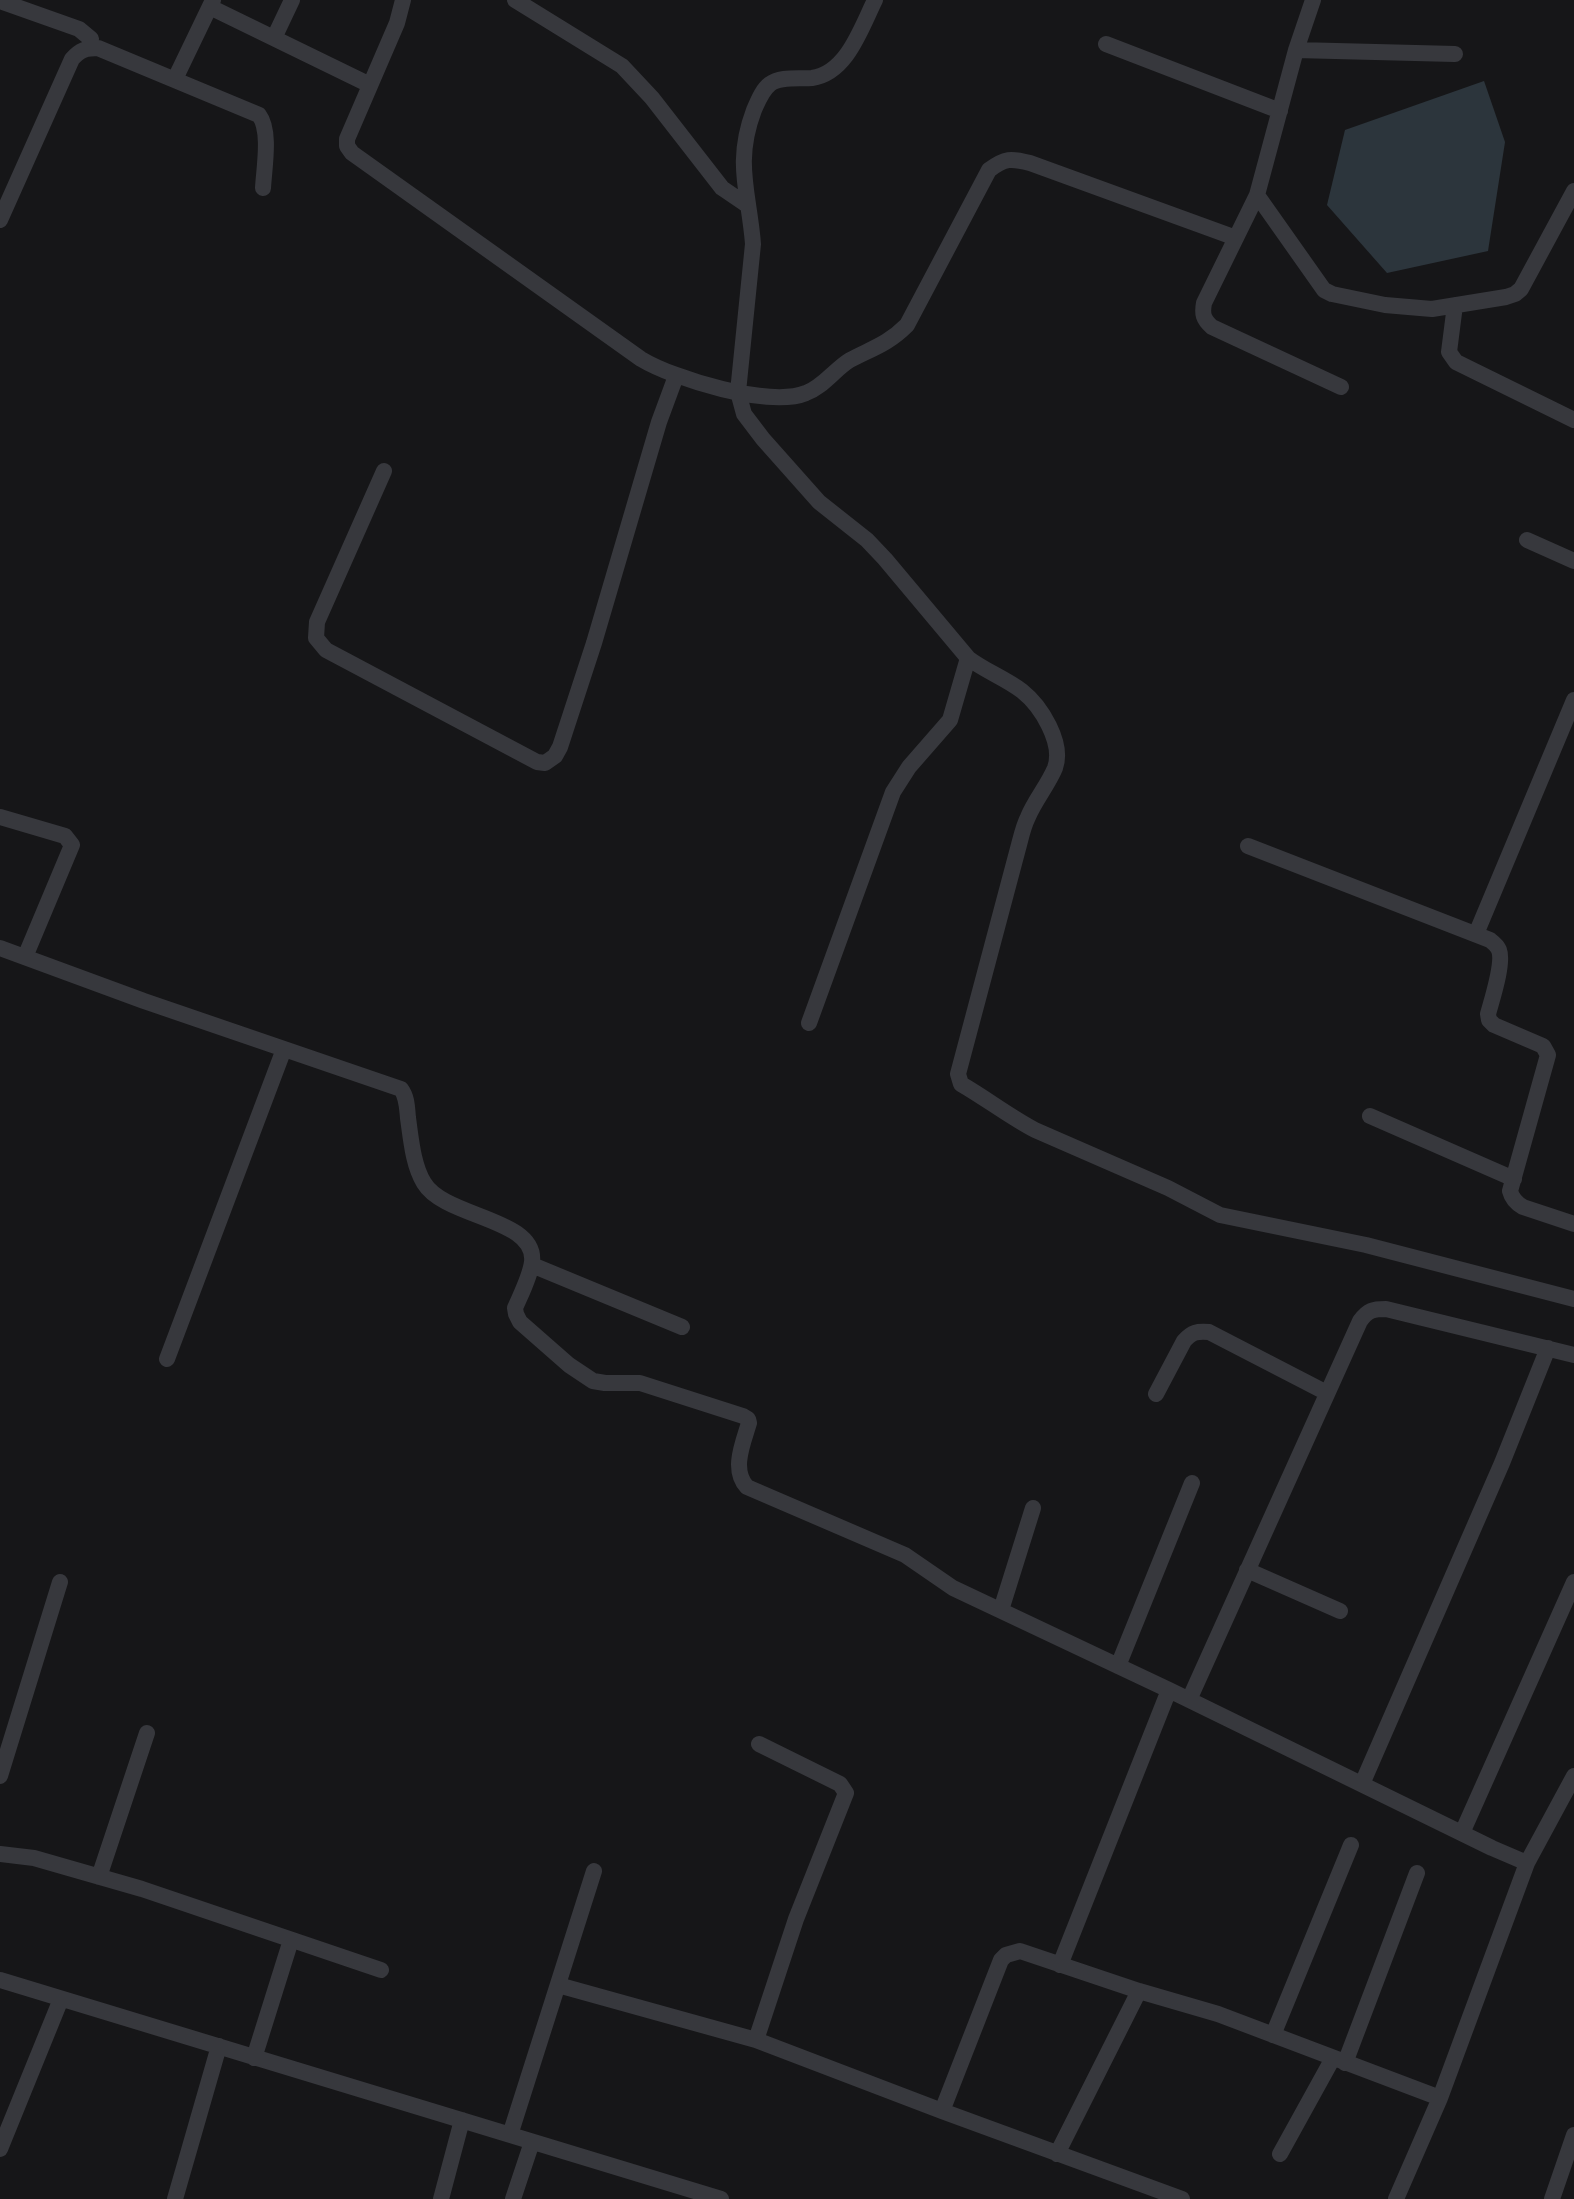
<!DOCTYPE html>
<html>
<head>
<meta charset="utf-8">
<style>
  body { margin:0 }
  canvas { display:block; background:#161618 }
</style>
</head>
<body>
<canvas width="1574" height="2199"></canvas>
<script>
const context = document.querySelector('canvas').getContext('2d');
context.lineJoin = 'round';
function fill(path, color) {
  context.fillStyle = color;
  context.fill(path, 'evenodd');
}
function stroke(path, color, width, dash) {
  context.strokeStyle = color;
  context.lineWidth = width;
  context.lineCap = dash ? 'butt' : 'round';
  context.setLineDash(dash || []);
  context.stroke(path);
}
const water = new Path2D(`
  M1484 81 1505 142 1488 251 1387 273 1327 205 1345 130Z`);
const minor = new Path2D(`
  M403 0 397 23 347 139V146L352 153 641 359C674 379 770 408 806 393 823 387 835 369 850 360 873 348 888 344 907 325L989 170C1005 158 1011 158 1030 163L1236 238
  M515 0 622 66 652 98 722 188 747 205
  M875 0C861 28 847 73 812 78 799 79 780 76 770 84 762 90 758 101 754 110 734 163 749 192 753 244L738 392 744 414 763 439 819 502 867 540 885 559 968 658C985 671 1005 678 1022 691 1041 706 1064 743 1055 768 1048 785 1035 800 1028 817 1024 825 1022 833 1020 841L958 1074 961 1084C987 1099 1010 1117 1035 1130L1168 1188 1220 1215 1366 1245 1574 1299
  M1313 0 1296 50 1257 195 1204 303C1202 314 1203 319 1212 327L1341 387
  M0 1 79 29 91 39
  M210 7 370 85
  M274 38 292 0
  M1106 44 1280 111
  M1296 50 1455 54
  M175 79 213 0
  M1257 195 1324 290 1332 294 1385 305 1432 309 1506 297 1515 294 1521 289 1574 191
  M0 220 72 59C80 50 86 48 98 48L259 115C271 131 264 168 263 188
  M1455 305 1449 352 1456 362 1574 420
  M384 471 317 622 316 638 326 650 537 762 545 763 555 756 560 747 594 643 659 422 676 376
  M1527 540 1574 561
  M0 817 65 836 72 845 25 957
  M1248 846 1490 940C1494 943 1497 945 1499 950 1504 963 1492 999 1488 1014L1489 1020 1494 1025 1543 1046 1548 1055 1510 1191C1512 1199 1516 1203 1523 1207L1574 1224
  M1476 934 1574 700
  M0 948 144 1001 401 1089C407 1097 407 1107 408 1118 411 1139 413 1165 424 1183 445 1218 537 1218 532 1262 530 1277 521 1294 515 1308L516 1314 520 1322 569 1365 593 1381 605 1383H640L743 1416 748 1419 749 1423C743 1443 731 1470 747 1487L905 1555 953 1588 1169 1690 1492 1848 1527 1863
  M809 1023 893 792 909 767 950 720 968 658
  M1370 1116 1514 1179
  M532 1265 682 1327
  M167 1359 284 1049
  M1156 1394 1184 1341C1192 1332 1197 1331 1209 1332L1327 1393
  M1247 1570 1340 1611
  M1001 1610 1033 1508
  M1118 1666 1192 1483
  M1189 1700 1360 1321C1368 1310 1373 1309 1386 1309L1574 1355
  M0 1776 60 1582
  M1362 1784 1502 1463 1548 1348
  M1462 1833 1574 1582
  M0 1854 34 1858 142 1889 381 1970
  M99 1877 147 1733
  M1060 1965 1169 1690
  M0 1980 721 2199
  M558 1985 756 2040 942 2111 1182 2199
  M1273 2035 1351 1845
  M756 2040 796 1919 846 1793 840 1784 759 1744
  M254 2058 291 1940
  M1345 2063 1417 1873
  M942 2111 1001 1960 1006 1955 1020 1951 1139 1991 1218 2014 1440 2098
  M510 2135 594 1871
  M0 2149 61 1999
  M1057 2154 1139 1991
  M1280 2154 1333 2058
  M175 2199 219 2046
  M441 2199 462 2120
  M513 2199 532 2142
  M1396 2199 1440 2098 1527 1863 1574 1776
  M1552 2199 1574 2135`);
fill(water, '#2c353c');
stroke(minor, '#37383d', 16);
</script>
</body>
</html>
